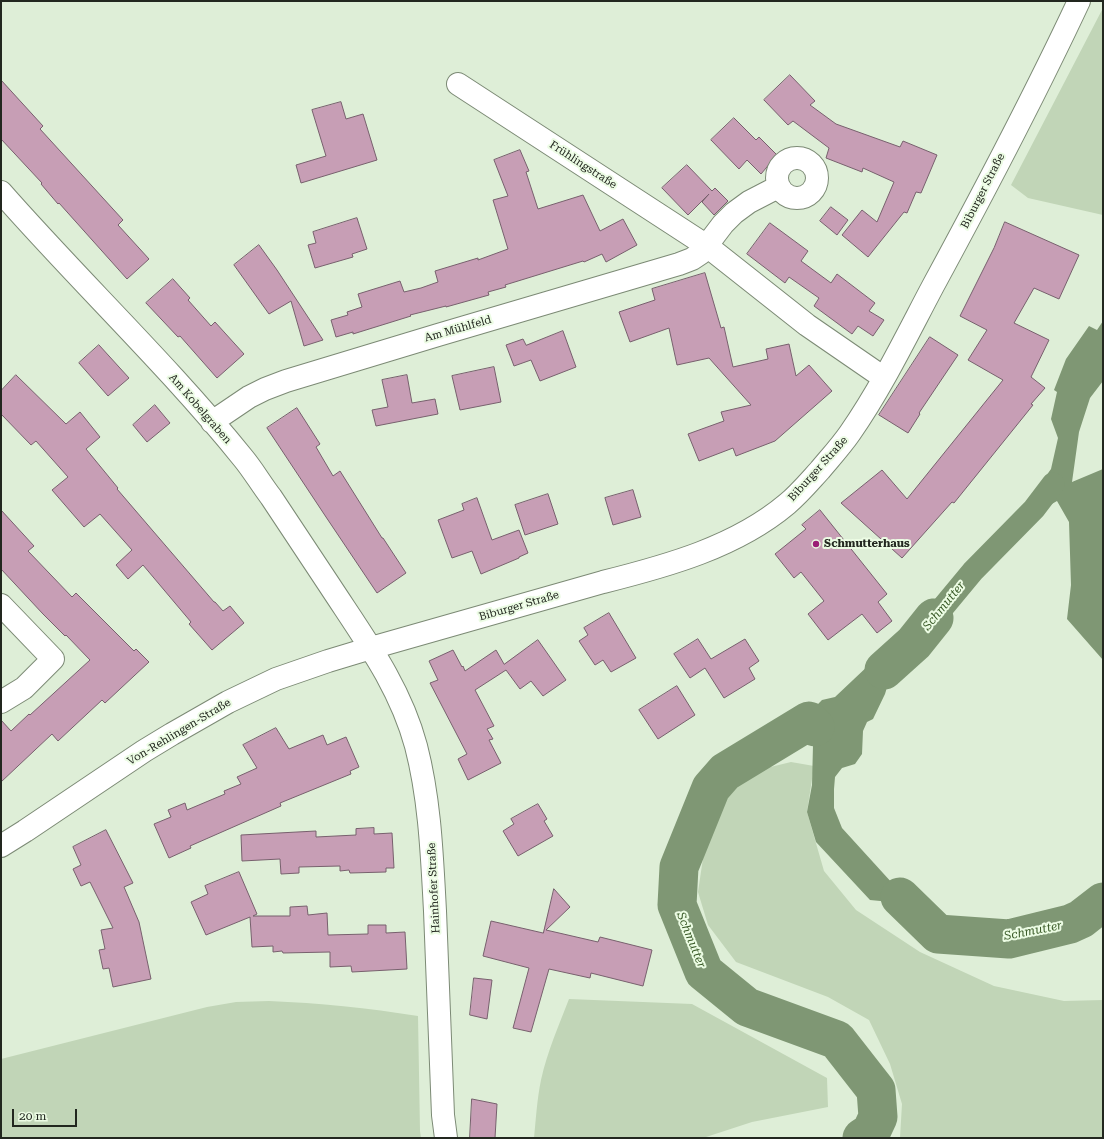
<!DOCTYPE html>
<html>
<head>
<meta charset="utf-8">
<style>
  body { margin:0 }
  #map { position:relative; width:1104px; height:1139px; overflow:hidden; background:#deeed7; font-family:"Roboto Serif",serif }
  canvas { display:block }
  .frame { position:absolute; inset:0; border:2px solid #22271f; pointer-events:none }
  .scale { position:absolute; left:12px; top:1109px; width:65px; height:18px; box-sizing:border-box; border:2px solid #22271f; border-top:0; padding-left:5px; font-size:12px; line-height:14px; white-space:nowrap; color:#22271f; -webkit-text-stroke:3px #ecfce4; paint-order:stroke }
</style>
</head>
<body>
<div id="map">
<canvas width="1104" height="1139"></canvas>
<div class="frame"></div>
<div class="scale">20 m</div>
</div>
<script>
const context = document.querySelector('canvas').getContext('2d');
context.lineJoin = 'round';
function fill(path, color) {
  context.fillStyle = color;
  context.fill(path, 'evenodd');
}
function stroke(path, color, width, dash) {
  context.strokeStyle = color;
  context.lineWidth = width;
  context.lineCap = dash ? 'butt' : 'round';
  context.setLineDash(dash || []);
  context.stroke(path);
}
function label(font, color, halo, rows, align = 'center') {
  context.font = font + ' "Roboto Serif",serif';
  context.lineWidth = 4;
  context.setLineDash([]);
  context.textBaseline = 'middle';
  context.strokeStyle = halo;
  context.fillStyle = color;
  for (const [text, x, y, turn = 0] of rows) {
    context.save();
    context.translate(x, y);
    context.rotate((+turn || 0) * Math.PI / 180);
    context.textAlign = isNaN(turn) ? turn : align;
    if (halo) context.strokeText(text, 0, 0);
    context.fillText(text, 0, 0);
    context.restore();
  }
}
const green = new Path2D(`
  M1103 8V215L1028 198 1011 185Z
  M791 762 814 766 807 812 824 871 856 910 920 952 994 986 1064 1001 1103 1000V1138H900L902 1104 890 1064 869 1020 828 997 736 962 708 925 698 892 706 838 719 795 750 772Z
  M569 999 692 1004 827 1078 828 1107 752 1122 703 1138H534C536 1119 537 1099 541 1080 547 1052 559 1025 569 999Z
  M269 1001C319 1003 368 1008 418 1016L420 1131 421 1138H1V1059L207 1007 236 1002Z`);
const water = new Path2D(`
  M1103 321V381L1090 398 1079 432 1072 482 1103 469V660L1067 619 1071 585 1069 522 1057 501 1038 512 1027 503 1051 469 1058 438 1051 419 1057 392 1054 390 1066 359 1089 326 1097 330Z
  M922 633 915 651 907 662 891 674 885 694 873 719 867 722 863 731 862 754 855 764 842 768 835 777 834 789V808L842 828 893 884 917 891 940 914 938 934 891 902 870 900 816 842 807 812 812 785 813 745 798 739 793 748 771 744 769 738 776 728 808 714 822 700 835 697 871 663 890 648Z
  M1103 891V914L1097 918 1081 919Z`);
const canal = new Path2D(`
  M934 618 973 571 1034 509 1053 484`);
const river = new Path2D(`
  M884 670 914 643 934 618
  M815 727 809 721 725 772 711 788 679 867 677 905 704 972 747 1007 837 1040 876 1090 878 1117 871 1132 862 1138
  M900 897 938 934 1009 939 1070 924 1081 919 1103 902`);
const building = new Path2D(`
  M790 75 815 101 810 105 836 124 900 147 903 141 937 155 921 193 916 192 907 213 904 212 868 257 842 235 862 210 877 222 894 182 863 168 862 172 826 158 829 148 793 121 788 125 764 100Z
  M1 80 43 126 40 129 123 220 118 225 149 259 127 279 59 203 58 204 41 184 42 183 1 139Z
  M341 102 346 119 363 114 377 160 301 183 296 165 326 156 312 110Z
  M734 118 756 140 759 137 777 155 761 174 747 160 739 169 711 140Z
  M520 150 529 171 526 172 538 209 583 195 600 231 623 219 637 245 606 262 602 254 584 262 583 261 505 285 506 287 488 292 489 295 446 307V306L410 315 411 316 353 334V332L336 337 331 320 348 315 347 312 362 307 358 294 400 281 404 292 421 288 438 282 435 271 478 258V260L508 249 493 200 508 196 494 160Z
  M687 165 712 191 715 188 728 201 714 215 702 202 709 194 688 215 662 188Z
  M831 207 848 220 837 235 820 221Z
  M357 218 367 249 352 254 353 257 315 268 308 245 316 243 313 232Z
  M1005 222 1079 255 1059 299 1034 288 1014 323 1049 340 1031 377 1045 388 1031 404 1033 405 954 503 952 502 902 558 841 503 882 470 907 499 1003 380 968 360 987 330 960 316 994 248Z
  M770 223 808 251 801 261 831 283 837 274 875 303 869 311 884 320 873 336 858 326 852 334 814 306 819 298 789 277 785 283 747 254Z
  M259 245 277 270 323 340 304 346 291 301 269 314 234 265Z
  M705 273 721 328 724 327 733 367 768 359 766 349 789 344 796 376 809 365 832 391 775 441 736 456 733 448 699 461 688 434 724 421 721 412 751 405 709 358 677 365 669 328 630 342 619 312 655 300 652 289Z
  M173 279 190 298 188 300 211 326 215 322 244 354 217 378 180 336 178 337 146 303Z
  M563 331 576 367 540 381 531 360 514 366 506 345 523 339 526 345Z
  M930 337 958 355 919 413 920 414 908 433 879 415Z
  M99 345 129 378 108 396 79 363Z
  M494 367 501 402 460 410 452 376Z
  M16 375 66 424 80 412 100 437 86 449 118 488 117 489 153 531 214 602H215L223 611 230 606 244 623 212 650 189 624 191 622 143 565 128 579 116 565 132 550 100 514 84 527 52 490 68 477 36 441 31 445 1 414V391Z
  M407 375 412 403 435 399 438 414 376 426 372 410 388 407 382 380Z
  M155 405 170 423 147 442 133 425Z
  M297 408 320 444 316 447 333 476 340 471 382 538H383L406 573 377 593 326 517 267 428Z
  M633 490 641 517 613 525 605 498Z
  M548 494 558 524 525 535 515 505Z
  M477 498 492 540 519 530 528 553 519 557V558L481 574 472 551 452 558 438 520 464 510 462 504Z
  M1 510 34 546 28 551 72 597 76 593 134 651 136 649 149 662 105 703 102 700 58 741 52 734 1 782V720L11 731 29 714 30 715 90 660 66 635 65 636 43 614 1 569Z
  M820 510 887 594 878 602 892 621 877 633 862 614 828 640 808 614 824 601 801 572 794 578 775 554 806 529 802 525Z
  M609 613 636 658 611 672 603 660 595 665 579 641 588 635 584 628Z
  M698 639 711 659 745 639 759 661 749 668 755 679 724 698 705 668 690 678 674 654Z
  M538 640 566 680 543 696 531 681 520 689 506 670 475 690 494 726 487 729 493 739 489 740 501 763 468 780 458 759 467 754 430 683 438 680 429 661 453 650 462 667 463 666 465 671 496 650 504 664Z
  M677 686 695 715 658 739 639 710Z
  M276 728 289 749 323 735 327 745 346 737 359 767 350 771 351 774 280 803 281 806 190 846 191 848 169 858 154 824 171 817 168 810 185 803 187 810 225 794 224 791 241 784 237 777 257 768 243 745Z
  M538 804 547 819 544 821 553 836 518 856 503 831 514 824 511 819Z
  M374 828V834L392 833 394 868H386V872L350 873 349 870 340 871V866L299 867V873L281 874 280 859 242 861 241 835 316 831V837L356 835V829Z
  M106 830 133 883 124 887 139 922 151 979 113 987 109 968 103 969 99 950 105 949 101 930 113 928 90 882 81 886 73 869 81 865 73 847Z
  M239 872 257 914 253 916H290V907L307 906 308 915 327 913 328 935 368 934V925H386V933L405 932 407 969 352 972 351 966 330 967V952L283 953 282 951 273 952V946L252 947 250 917 206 935 191 902 208 894 205 886Z
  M554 889 570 907 546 930 598 942 600 937 652 950 643 986 591 973 590 978 549 969 531 1032 513 1028 529 968 483 956 491 921 543 933Z
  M474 978 492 980 487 1019 470 1015Z
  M472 1099 497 1104 495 1138H470Z`);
const minor = new Path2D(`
  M458 84 707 246 807 325 884 378
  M777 178a20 20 0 1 1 40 0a20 20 0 1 1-40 0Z
  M1 192C80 282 168 365 243 458 253 470 261 484 271 497 291 527 311 557 330 586 364 638 400 686 416 746 430 800 432 856 435 911 438 979 440 1047 443 1115L446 1138
  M212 422 249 397 265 389 286 381 438 335 679 264 692 259 701 253 723 224 734 213 749 202 778 187
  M1 605 53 659 24 688 1 702
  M1 846 25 831 144 751 172 734 228 702 276 679 328 661 371 648 603 582C667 566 736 547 787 504 799 494 809 482 820 470 830 458 841 446 850 433 882 387 907 335 933 286 984 192 1034 97 1079 1`);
const markers = [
  [816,544,4,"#9a1e75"]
];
const streetNames = [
  ["Frühlingstraße",583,165,33],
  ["Biburger Straße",983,191,-63],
  ["Am Mühlfeld",458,329,-16],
  ["Am Kobelgraben",200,409,49],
  ["Biburger Straße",818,469,-48],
  ["Biburger Straße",519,606,-16],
  ["Von-Rehlingen-Straße",179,732,-31],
  ["Hainhofer Straße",434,888,-93]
];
const poiNames = [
  ["Schmutterhaus",824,544]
];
const waterNames = [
  ["Schmutter",944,606,-51],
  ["Schmutter",1033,931,-11],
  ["Schmutter",691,940,68]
];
fill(green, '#c1d5b7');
fill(water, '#7f9774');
stroke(canal, '#7f9774', 23);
stroke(river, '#7f9774', 39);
fill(building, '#c79eb5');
stroke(building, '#77606d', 1);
stroke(minor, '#7c8a75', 24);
stroke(minor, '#fff', 22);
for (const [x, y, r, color] of markers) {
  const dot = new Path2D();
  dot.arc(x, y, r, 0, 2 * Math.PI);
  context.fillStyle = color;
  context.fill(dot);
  stroke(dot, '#ecfce4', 1.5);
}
label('11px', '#22271f', '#ecfce4', streetNames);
label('bold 11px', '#22271f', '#ecfce4', poiNames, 'left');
label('italic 12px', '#395a27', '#ecfce4', waterNames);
</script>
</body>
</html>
